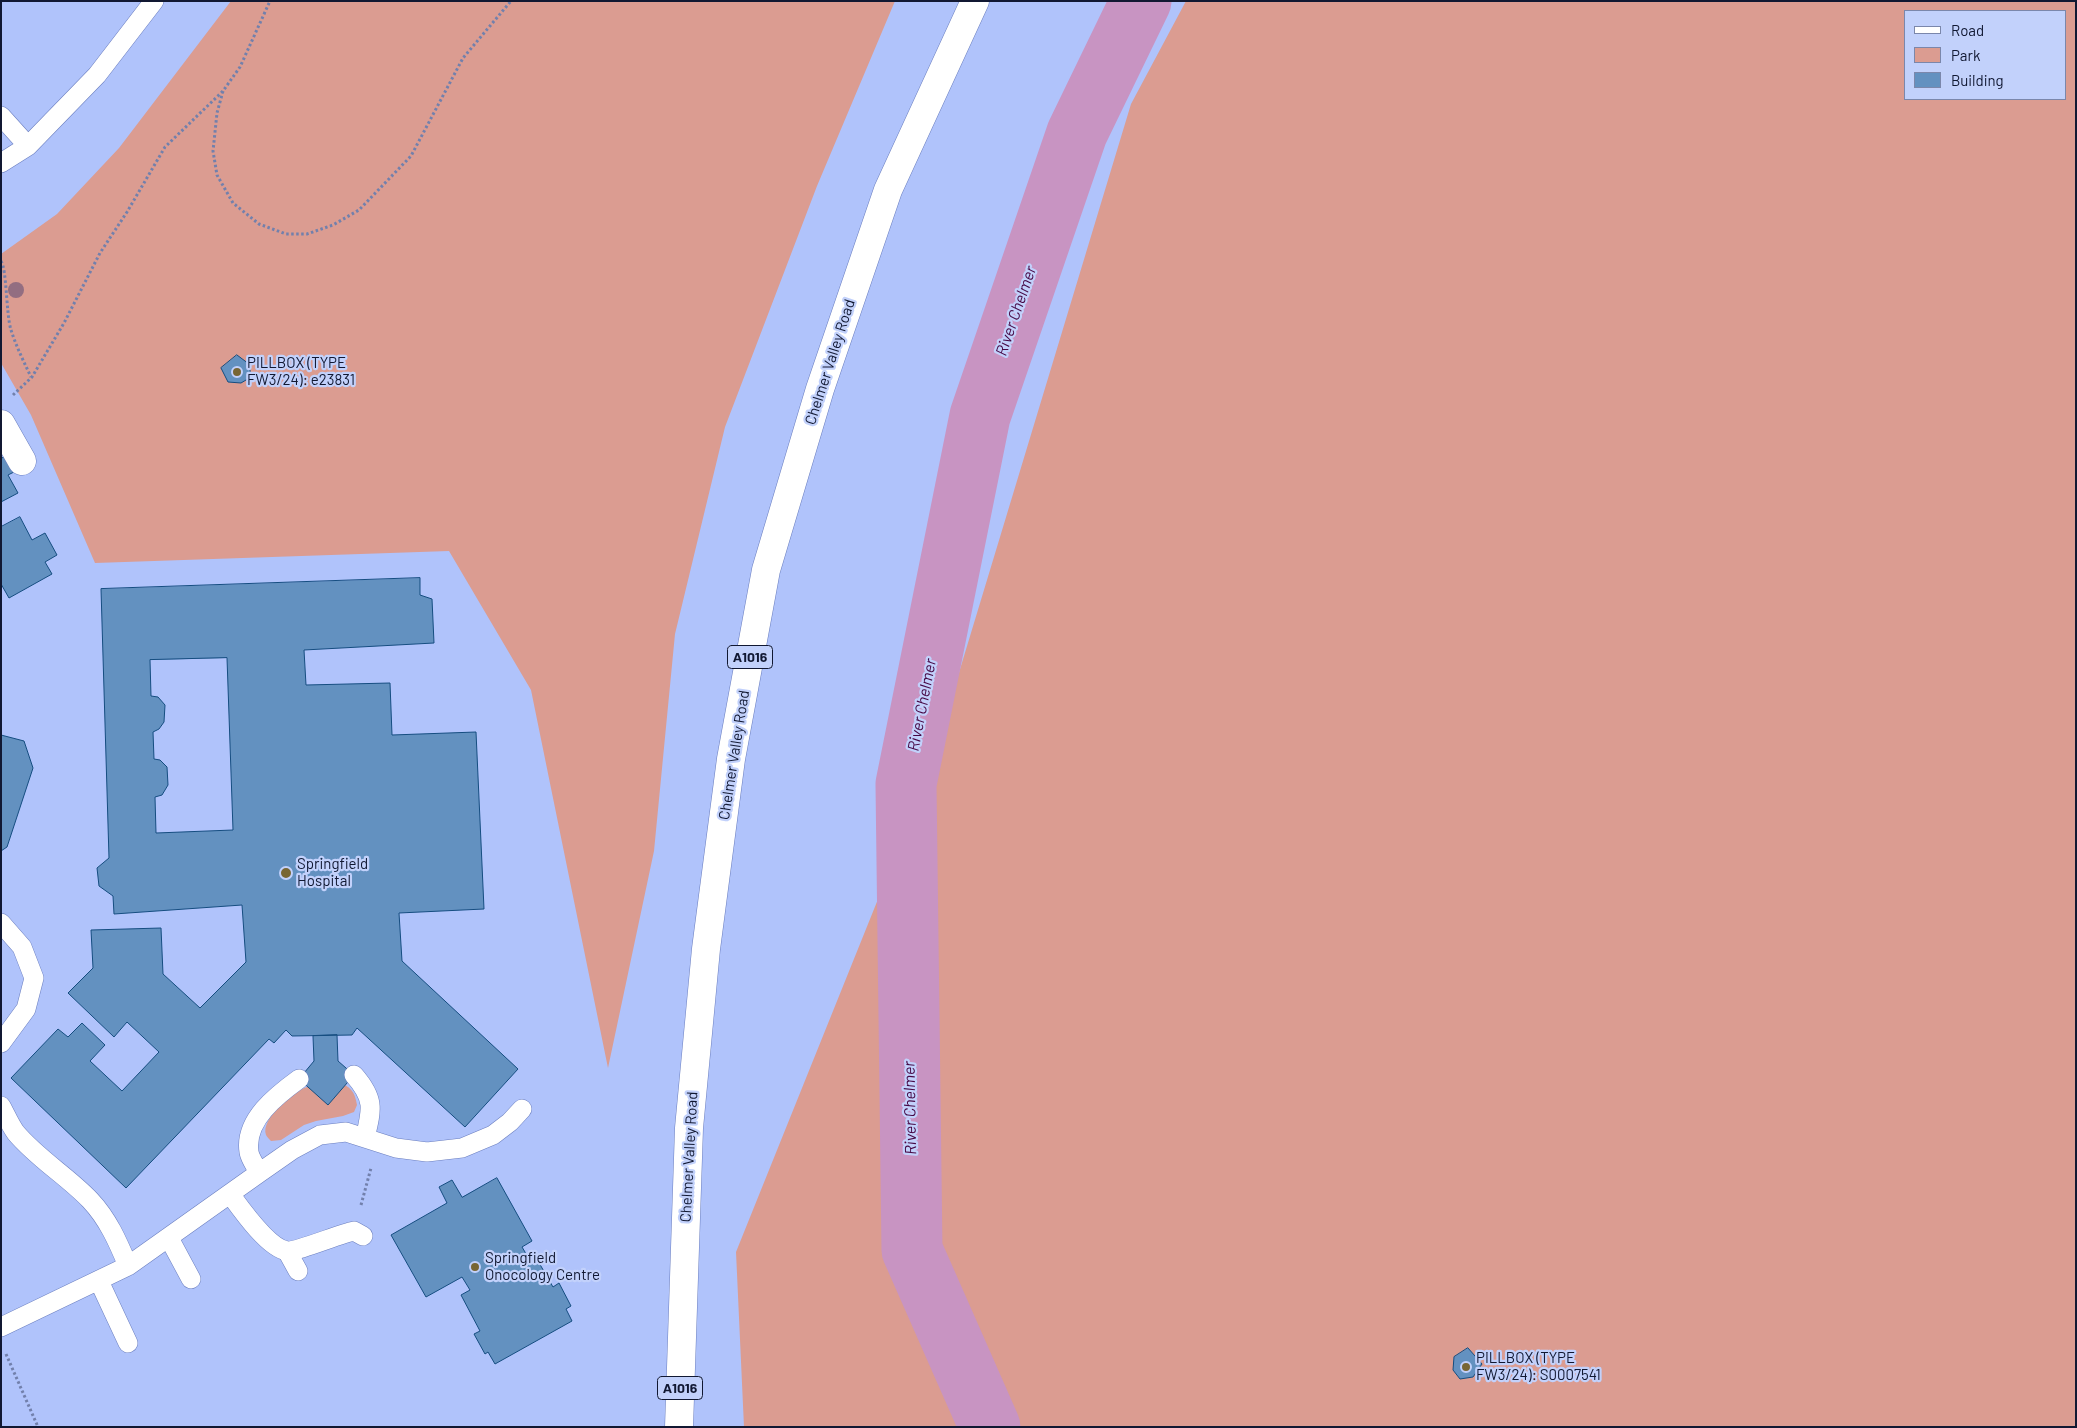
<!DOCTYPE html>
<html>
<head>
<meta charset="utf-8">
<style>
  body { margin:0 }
  #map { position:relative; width:2077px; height:1428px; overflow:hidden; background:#b0c3fb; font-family:Barlow,sans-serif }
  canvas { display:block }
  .frame { position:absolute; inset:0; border:2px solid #111832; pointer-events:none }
  .legend { position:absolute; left:1904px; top:10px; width:162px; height:90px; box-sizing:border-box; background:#c2d1fb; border:1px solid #7b87ab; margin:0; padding:6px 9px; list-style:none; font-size:15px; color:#111832 }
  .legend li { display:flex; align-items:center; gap:10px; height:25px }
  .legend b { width:25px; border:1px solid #7b87ab }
</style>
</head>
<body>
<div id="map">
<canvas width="2077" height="1428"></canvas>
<div class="frame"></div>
<ul class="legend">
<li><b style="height:6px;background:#fff"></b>Road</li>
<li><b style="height:14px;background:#db9c91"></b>Park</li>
<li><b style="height:14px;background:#6391c0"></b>Building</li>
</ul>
</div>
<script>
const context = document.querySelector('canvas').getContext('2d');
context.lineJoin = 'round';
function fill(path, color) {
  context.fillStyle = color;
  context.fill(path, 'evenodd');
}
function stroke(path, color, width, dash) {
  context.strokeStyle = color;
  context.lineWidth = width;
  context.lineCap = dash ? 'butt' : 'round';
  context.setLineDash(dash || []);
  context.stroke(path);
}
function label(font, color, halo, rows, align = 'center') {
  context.font = font + ' Barlow,sans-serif';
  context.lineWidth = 4.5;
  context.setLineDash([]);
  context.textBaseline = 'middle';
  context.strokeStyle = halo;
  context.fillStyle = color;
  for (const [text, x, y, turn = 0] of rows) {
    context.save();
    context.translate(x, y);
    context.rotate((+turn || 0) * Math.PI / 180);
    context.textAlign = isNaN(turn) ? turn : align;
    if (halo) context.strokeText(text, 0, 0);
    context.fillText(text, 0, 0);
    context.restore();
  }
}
const green = new Path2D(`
  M231 1H895L817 186 725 427 675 634 654 851 608 1068 531 690 449 551 95 563 31 415 1 363V254L57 214 119 148Z
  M1186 1H2076V1427H744L736 1252 928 775 1131 104ZM1906 11H2066V99H1906Z
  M338 1083C350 1085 355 1092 357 1105L354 1112 343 1116 316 1121 304 1125 281 1140 271 1141C269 1139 267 1137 266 1135 260 1119 294 1091 307 1087 316 1084 328 1084 338 1083Z`);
const river = new Path2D(`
  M990 1427 912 1250 906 784 980 416 1077 133 1141 1`);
const building = new Path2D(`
  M237 355 249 364 251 377 241 383 228 382 221 368Z
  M1 456 2 458 5 456 14 472 8 475 18 493 1 502Z
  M20 517 32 540 45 533 57 555 45 562 52 574 9 598 1 584V527Z
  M420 578V595L432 599 434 643 304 650 306 685 390 683 392 735 476 732 484 909 399 913 402 961 518 1069 465 1127 357 1028 352 1035 292 1036 286 1030 274 1043 269 1039 126 1188 11 1078 58 1029 68 1037 82 1023 105 1045 90 1061 122 1091 159 1052 127 1022 114 1037 68 993 93 968 91 930 161 928 163 974 200 1008 246 962 242 905 114 914 113 896 99 886 97 868 109 858 101 589ZM227 658 233 830 156 833 155 797 162 795 168 785 167 767 160 760 154 759 153 732 159 729 164 722 165 705 158 697 151 696 150 660Z
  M1 735 24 741 33 768 7 847 1 851Z
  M337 1035 338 1061 354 1075 328 1105 299 1079 314 1061 313 1036Z
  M497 1178 532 1241 522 1247 528 1257 534 1254 553 1287 559 1283 571 1306 566 1309 572 1321 495 1364 488 1352 485 1354 474 1334 480 1331 461 1295 470 1290 462 1277 426 1297 391 1235 447 1203 439 1187 452 1180 462 1197Z
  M1468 1348 1482 1364 1473 1377 1460 1379 1453 1370 1454 1357Z`);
const path = new Path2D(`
  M223 91 217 113 213 151 217 175 233 203 259 224 286 234H307L333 225 359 210 411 156 463 58 511 1
  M1 261C7 270 6 314 11 330 16 346 24 362 31 377
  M13 395 32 377 64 323 100 253 127 212 165 147 223 91 240 67 270 1
  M361 1205 371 1168
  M6 1354 38 1427`);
const service = new Path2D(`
  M1 116 28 146 1 163
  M28 146 97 75 154 1
  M1 923 22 947 34 978 26 1009 1 1043
  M354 1075C375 1099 372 1109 365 1138
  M1 1106C6 1115 10 1125 16 1133 38 1159 67 1176 90 1200 108 1219 118 1242 128 1266
  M259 1173C256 1166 250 1159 249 1152 244 1120 277 1095 299 1079
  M230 1194C241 1209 268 1248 287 1251 297 1252 339 1234 354 1231L363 1236
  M169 1238 191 1279
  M287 1251 298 1271
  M99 1281 128 1343
  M1 1327 128 1266 259 1173 292 1150 320 1135 346 1132 396 1148 427 1152 462 1148 493 1135 510 1122 522 1109`);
const minor = new Path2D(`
  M1 424 22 461`);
const primary = new Path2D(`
  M679 1427 689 1128 706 949 731 759 766 570 820 389 888 190 975 1`);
const trees = [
  [16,290]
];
const markers = [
  [237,372,5,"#786634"],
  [286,873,6,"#786634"],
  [475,1267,5,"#786634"],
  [1466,1367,5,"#786634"]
];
const shields = [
  [750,657,45],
  [680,1388,45]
];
const shieldNames = [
  ["A1016",750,657],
  ["A1016",680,1388]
];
const streetNames = [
  ["Chelmer Valley Road",830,362,-72],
  ["Chelmer Valley Road",734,755,-81],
  ["Chelmer Valley Road",689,1157,-87]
];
const poiNames = [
  ["PILLBOX (TYPE",247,363],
  ["FW3/24): e23831",247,380],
  ["Springfield",297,864],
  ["Hospital",297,881],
  ["Springfield",485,1258],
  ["Onocology Centre",485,1275],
  ["PILLBOX (TYPE",1476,1358],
  ["FW3/24): S0007541",1476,1375]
];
const waterNames = [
  ["River Chelmer",1016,311,-71],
  ["River Chelmer",922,705,-79],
  ["River Chelmer",910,1108,-91]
];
fill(green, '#db9c91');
stroke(river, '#c894c2', 61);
fill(building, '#6391c0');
stroke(building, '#154d80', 1);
stroke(service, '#6a7ebf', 20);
stroke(minor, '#6a7ebf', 29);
stroke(primary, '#6a7ebf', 29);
stroke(path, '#7280ac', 3, [2.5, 2.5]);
stroke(service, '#fff', 19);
stroke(minor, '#fff', 28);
stroke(primary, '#fff', 28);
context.fillStyle = '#936e81';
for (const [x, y] of trees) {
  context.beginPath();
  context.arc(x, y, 8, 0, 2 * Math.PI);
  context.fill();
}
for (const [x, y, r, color] of markers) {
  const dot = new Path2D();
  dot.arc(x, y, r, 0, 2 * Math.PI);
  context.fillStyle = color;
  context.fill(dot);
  stroke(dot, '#c2d1fb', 2);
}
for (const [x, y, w] of shields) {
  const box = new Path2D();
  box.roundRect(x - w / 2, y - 11.5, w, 23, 4);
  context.fillStyle = '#c2d1fb';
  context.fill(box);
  stroke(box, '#111832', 1);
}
label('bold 14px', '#111832', null, shieldNames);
label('15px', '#111832', '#c2d1fb', streetNames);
label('15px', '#111832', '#c2d1fb', poiNames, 'left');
label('italic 16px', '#460744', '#c2d1fb', waterNames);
</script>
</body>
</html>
